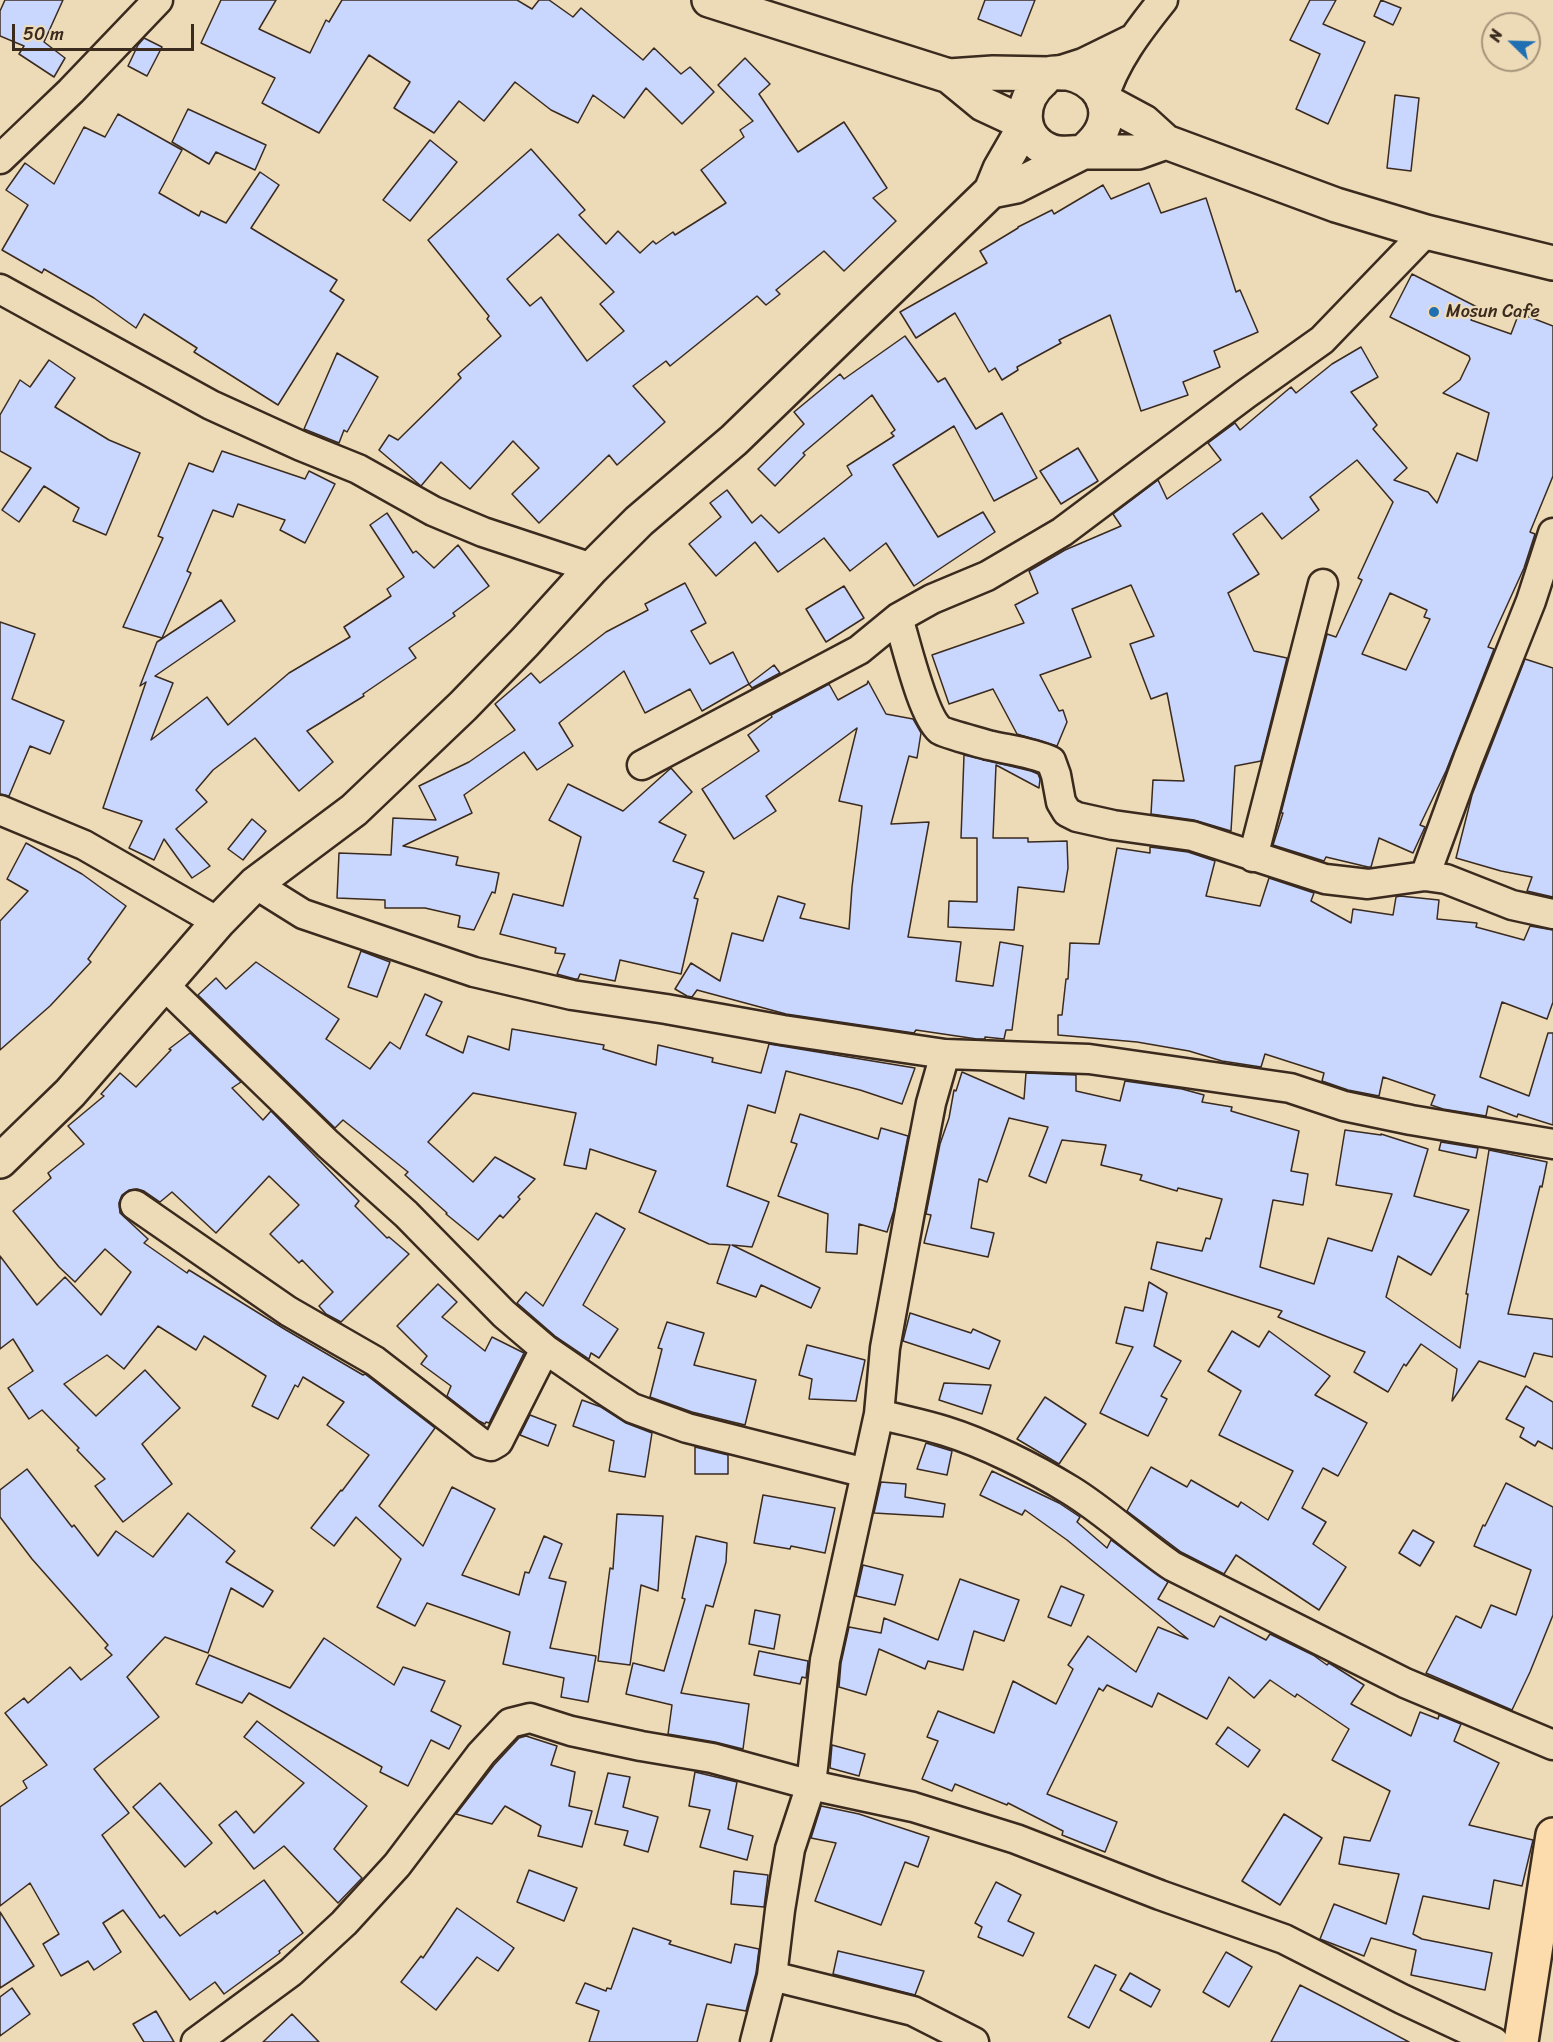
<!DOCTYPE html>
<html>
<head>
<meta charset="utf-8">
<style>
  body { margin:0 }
  #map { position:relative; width:1553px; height:2042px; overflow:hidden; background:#eddbb8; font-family:Sriracha,sans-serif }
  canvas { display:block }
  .north { position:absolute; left:1481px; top:12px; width:60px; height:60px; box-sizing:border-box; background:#eddbb8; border:2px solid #a6947a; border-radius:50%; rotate:293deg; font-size:16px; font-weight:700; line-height:24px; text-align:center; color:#3b2a1e }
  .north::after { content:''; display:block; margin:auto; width:21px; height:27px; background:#1f6fb2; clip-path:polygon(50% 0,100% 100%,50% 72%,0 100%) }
  .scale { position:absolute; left:12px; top:24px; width:182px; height:27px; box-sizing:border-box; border:3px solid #3b2a1e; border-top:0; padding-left:8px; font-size:18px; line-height:21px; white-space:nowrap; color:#3b2a1e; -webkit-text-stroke:4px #eddbb8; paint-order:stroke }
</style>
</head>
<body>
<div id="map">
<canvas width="1553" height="2042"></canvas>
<div class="north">N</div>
<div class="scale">50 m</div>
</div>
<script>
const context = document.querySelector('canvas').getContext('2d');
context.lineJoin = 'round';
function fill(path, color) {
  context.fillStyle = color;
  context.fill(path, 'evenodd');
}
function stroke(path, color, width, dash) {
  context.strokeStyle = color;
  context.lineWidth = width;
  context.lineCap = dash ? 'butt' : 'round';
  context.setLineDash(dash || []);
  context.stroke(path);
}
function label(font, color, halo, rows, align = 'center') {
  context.font = font + ' Sriracha,sans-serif';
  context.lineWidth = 4.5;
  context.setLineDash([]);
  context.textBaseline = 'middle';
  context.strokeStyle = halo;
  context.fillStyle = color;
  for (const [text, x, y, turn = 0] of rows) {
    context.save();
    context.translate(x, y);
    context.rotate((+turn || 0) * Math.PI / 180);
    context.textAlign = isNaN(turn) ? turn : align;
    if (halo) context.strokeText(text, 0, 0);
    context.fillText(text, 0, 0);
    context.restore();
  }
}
const building = new Path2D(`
  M5 0H63L44 42 65 58 54 77 19 54 24 46 0 36V11Z
  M221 0H276L259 29 310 53 326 20 329 22 342 0H517L532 9 539 0H549L573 17 581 8 643 60 654 48 681 74 690 67 714 92 682 124 646 88 624 118 593 95 578 123 551 110 515 82 484 121 459 101 434 133 394 108 410 82 369 55 319 133 262 103 275 78 201 43Z
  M985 0H1035L1021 36 978 19Z
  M1310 0H1336L1323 24 1365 42 1328 124 1296 109 1320 54 1290 40Z
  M1381 0 1401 8 1393 25 1374 16Z
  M144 38 162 47 147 76 128 66 138 45Z
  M745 58 770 84 759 94 798 152 844 122 887 188 873 198 896 221 844 271 824 251 776 290 780 294 766 305 757 296 670 366 666 361 633 386 665 422 617 465 609 455 539 523 512 494 539 468 513 441 470 489 441 462 421 486 379 450 389 435 398 440 461 378 458 374 501 336 487 319 489 316 428 240 531 149 585 210 579 215 606 244 618 231 640 253 653 241 656 244 673 232 675 235 726 203 701 170 744 137 740 130 753 121 718 85ZM558 234 614 292 600 304 624 331 587 361 541 297 530 306 507 279Z
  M1395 95 1419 98 1411 171 1387 168Z
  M188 109 266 145 255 170 216 152 209 164 172 142Z
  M118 114 182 150 159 193 199 216 201 211 226 223 260 172 279 185 251 228 337 280 330 291 344 300 278 405 194 352 197 348 144 314 136 328 94 298 44 269 42 273 2 250 28 205 6 190 25 163 54 184 84 127 105 137Z
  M430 140 457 162 410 221 383 200Z
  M1149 183 1161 213 1206 198 1236 292 1240 290 1258 332 1214 351 1220 367 1183 382 1188 395 1141 411 1110 315 1059 340 1061 343 1017 367 1018 370 1002 380 995 368 989 372 955 313 916 338 900 312 987 263 980 251 1018 228V227L1052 210 1054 214 1103 185 1111 199Z
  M1412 274 1477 307 1471 320 1511 334 1519 313 1553 326V476L1530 532 1535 534 1524 568 1488 647 1494 649 1446 771 1420 825 1425 827 1413 853 1379 838 1371 867H1368L1326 857 1324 861 1273 845 1283 813H1281L1327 634 1336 637 1362 580 1358 578 1393 502 1357 460 1310 497 1319 510 1282 539 1262 513 1233 534 1259 574 1228 593 1254 651 1287 658 1261 761 1235 766 1231 831 1194 820 1151 814 1153 780 1184 781 1167 693 1151 699 1130 644 1154 636 1131 585 1072 609 1091 657 1040 675 1059 711 1063 710 1067 722 1057 746 1017 734 993 689 949 704 932 655 1024 623 1015 605 1038 593 1029 571 1065 550 1121 526 1113 514 1158 480 1167 499 1221 460 1208 443 1235 423 1240 430 1291 387 1296 393 1332 364 1361 347 1378 377 1351 392 1377 425 1373 429 1407 468 1394 480 1428 492 1437 503 1457 453 1477 461 1489 413 1443 393 1460 380 1470 359 1469 356 1390 317ZM1390 593 1427 610 1424 617 1430 619 1406 670 1362 654Z
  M905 336 938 382 945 378 976 429 1002 413 1037 478 994 501 954 426 893 465 938 537 983 512 995 532 914 586 886 543 850 571 824 538 778 572 755 542 716 576 689 544 721 517 710 503 727 490 752 523 761 515 779 533 852 475 847 466 894 436 891 433 895 430 872 395 803 453 805 455 775 486 758 469 804 424 794 412 840 374 844 379Z
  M337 353 378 377 347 432 344 430 339 443 304 429Z
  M49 360 75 378 55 407 109 440 140 453 106 535 73 521 79 508 44 486 19 522 2 510 31 468 0 451V415L20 380 30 387Z
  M1078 448 1098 481 1061 504 1040 471Z
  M222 451 305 479 309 471 335 484 305 543 280 530 285 520 238 504 233 517 213 510 187 571 191 573 162 638 123 627 163 538 158 536 189 463 213 472Z
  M387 513 413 553 416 551 434 568 458 545 489 586 453 613 455 616 409 648 416 658 363 694 364 696 307 731 333 762 299 791 255 738 213 770 196 790 207 802 176 829 210 866 192 878 164 839 154 860 129 848 142 821 103 808 146 682 140 686 157 642 221 600 235 621 155 676 173 683 151 740 207 697 228 725 289 673 350 637 344 627 391 596 387 589 404 577 370 525Z
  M685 583 706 623 691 631 710 664 733 652 749 684 774 665 780 673 752 688 749 684 702 711 690 689 645 713 624 671 559 723 573 746 537 770 524 752 464 795 472 813 403 846 458 857 456 865 499 873 495 893 492 892 474 930 458 927 460 916 425 908H385V900L337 898 339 853 391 855 393 818 436 820 419 786 469 762 515 730 495 704 531 673 540 683 606 632 648 610 645 604Z
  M844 586 864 618 826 642 806 609Z
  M0 622 35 634 12 699 64 721 50 754 30 746 9 796 0 794Z
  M1525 659 1553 668V897L1527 891 1532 877 1501 871 1456 858 1472 795Z
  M868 681 886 714 913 719 921 733 917 758 909 756 891 824 929 822 908 937 961 942 956 981 993 986 1000 942 1023 946 1012 1030H1006L1004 1039 985 1037V1039H977L916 1030 914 1033 786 1014 697 990 692 997 687 996 675 989 691 963 720 981 732 933 763 941 778 896 805 904 800 918 849 929 852 887 862 806 839 801 857 728 766 796 776 811 734 839 702 789 759 751 748 735 772 717 771 715 829 684 838 700 867 684Z
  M964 755 1031 771 1038 774 1040 779 1039 788 996 765 993 838H1028V842L1067 841 1068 868 1064 892 1018 887 1014 930 948 927 949 901 977 902V838H961Z
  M671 768 692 792 659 822 686 835 673 861 704 872 694 898 698 899 681 974 620 960 615 981 580 974 578 979H575L557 974 565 954 555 953 556 948 500 934 513 894 563 906 581 837 549 820 568 784 623 811Z
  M252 819 266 831 243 860 228 849Z
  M26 843 82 874 126 906 88 959 91 962 50 1006 0 1050V921L28 891 7 879Z
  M1150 847 1188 852 1215 861 1206 896 1260 906 1269 878 1314 893 1311 901 1351 923 1353 909 1393 915 1396 897 1400 896 1439 900 1437 919 1477 923 1476 927 1524 940 1530 926 1553 930V1002L1547 1019 1502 1002 1480 1077 1529 1096 1548 1033H1553V1125L1518 1114 1517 1117 1488 1106 1486 1116 1443 1109 1431 1105 1435 1095 1383 1077 1379 1096 1348 1090 1322 1081 1324 1073 1265 1054 1261 1067 1222 1061 1189 1051 1137 1042 1058 1035V1015H1062L1066 979H1068L1070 943 1099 944 1117 848 1150 853Z
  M361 951 390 962 377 997 348 987Z
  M256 962 339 1019 326 1039 370 1069 390 1042 400 1049 425 994 442 1002 426 1035 463 1053 468 1036 509 1050 512 1029 604 1045 603 1049 656 1065 658 1045 713 1058 712 1062 761 1073 769 1044 915 1068 902 1104 860 1090 786 1071 775 1113 748 1105 727 1186 769 1202 752 1247 732 1245 820 1288 811 1308 761 1285 756 1297 717 1283 730 1245 709 1244 639 1212 656 1171 590 1149 586 1169 564 1165 576 1113 473 1093 428 1142 473 1182 495 1157 535 1179 518 1197 520 1199 503 1218 500 1215 478 1240 446 1214 447 1213 405 1175 408 1172 343 1120 335 1128 198 995 216 978 226 989Z
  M190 1033 241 1082 232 1088 263 1120 271 1111 359 1201 355 1206 387 1238 389 1237 409 1254 341 1322 326 1314 319 1306 333 1292 302 1260 299 1263 270 1234 299 1205 269 1176 216 1233 172 1192 160 1202 144 1191 137 1189 129 1190 122 1195 119 1203 120 1213 148 1239 144 1243 187 1273 189 1270 286 1330 363 1375 365 1374 435 1428 379 1506 423 1546 452 1487 495 1509 462 1575 519 1595 525 1572 529 1573 544 1536 562 1544 549 1578 566 1582 550 1648 596 1656 588 1702 561 1697 564 1678 503 1664 510 1632 427 1603 415 1626 377 1607 401 1559 356 1517 334 1546 311 1528 341 1490 342 1491 369 1455 327 1425 344 1402 303 1377 298 1387 295 1385 278 1419 252 1406 266 1376 204 1336 196 1350 158 1326 124 1369 107 1355 64 1384 96 1416 145 1370 180 1408 142 1444 172 1484 123 1522 95 1486 105 1479 77 1450 79 1448 42 1410 29 1419 8 1388 33 1371 13 1339 0 1349V1256L37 1305 65 1277 101 1315 131 1272 105 1249 75 1282 59 1267 13 1211 51 1178 48 1173 84 1144 68 1126 104 1096 101 1094 120 1073 136 1087 171 1050 169 1049Z
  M962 1072 1024 1099 1026 1073 1076 1075V1091L1120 1101 1125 1081 1182 1089 1204 1095 1202 1102 1232 1107 1231 1111 1299 1131 1291 1171 1308 1174 1303 1205 1273 1200 1260 1267 1314 1284 1328 1238 1372 1251 1392 1194 1336 1185 1345 1130 1381 1135V1134L1428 1149 1414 1196 1469 1210 1431 1275 1398 1256 1386 1297 1460 1348 1468 1294H1466L1489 1150 1547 1162 1542 1187 1540 1186 1508 1314 1553 1319V1357L1534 1353 1525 1377 1479 1361 1452 1401 1457 1369 1421 1344 1406 1366 1404 1364 1388 1392 1354 1372 1365 1352 1278 1317 1282 1311 1151 1269 1157 1242 1202 1251 1206 1238 1210 1239 1222 1199 1178 1188 1177 1191 1140 1180 1142 1175 1101 1165 1106 1145 1062 1140 1046 1183 1029 1176 1048 1127 1009 1118 987 1182 979 1179 971 1228 994 1233 988 1257 924 1243 931 1215 926 1214 940 1144 949 1118 954 1090 956 1091Z
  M800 1114 878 1139 881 1128 908 1136 894 1210 887 1232 859 1224 857 1254 826 1252 828 1214 778 1196 797 1144 791 1142Z
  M1441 1142 1478 1148 1476 1158 1439 1150Z
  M596 1213 625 1229 583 1305 618 1329 599 1358 591 1353 589 1359 555 1336 517 1303 526 1292 543 1306Z
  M1149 1282 1167 1293 1154 1346 1181 1361 1161 1396 1167 1399 1148 1436 1100 1413 1133 1347 1116 1343 1125 1307 1143 1311Z
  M438 1284 457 1302 442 1317 485 1351 492 1337 524 1353 489 1423 486 1422 485 1424 479 1421 447 1396 451 1386 421 1364 427 1356 397 1326Z
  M910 1313 971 1333 973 1329 1000 1341 989 1369 903 1341Z
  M667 1322 704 1333 694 1365 756 1380 745 1425 692 1412 650 1397 662 1349 658 1348Z
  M1232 1331 1259 1347 1269 1331 1330 1376 1315 1395 1367 1423 1338 1476 1323 1468 1302 1508 1326 1522 1313 1544 1346 1567 1319 1610 1236 1555 1224 1574 1181 1552 1127 1511 1151 1467 1187 1487 1191 1480 1238 1507 1241 1502 1268 1520 1293 1471 1219 1435 1241 1391 1208 1371Z
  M807 1345 865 1360 856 1401 809 1399 812 1379 799 1375Z
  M944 1383 991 1385 982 1414 939 1400Z
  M1526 1386 1553 1402V1449L1538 1441 1535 1446 1520 1437 1524 1428 1506 1419Z
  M1045 1397 1086 1424 1059 1464 1017 1439Z
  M582 1400 601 1407 626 1423 652 1433 645 1477 609 1471 614 1441 573 1426Z
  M530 1415 556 1425 548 1446 520 1435Z
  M926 1443 952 1451 947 1475 917 1469Z
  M695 1447 728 1455V1474H695Z
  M27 1469 72 1527 74 1525 98 1556 116 1531 153 1557 188 1513 235 1551 226 1562 273 1591 263 1607 231 1588 208 1653 165 1637 127 1677 159 1717 94 1769 129 1813 102 1835 160 1918 164 1915 180 1936 215 1911 217 1914 264 1880 303 1933 279 1951 280 1953 224 1994 215 1982 190 2000 123 1910 103 1923 121 1952 94 1970 88 1961 61 1976 43 1944 59 1934 30 1883 0 1906V1807L27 1788 23 1781 47 1765 5 1713 24 1698 28 1703 70 1667 81 1680 112 1655 105 1648 108 1645 32 1559 0 1517V1490Z
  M992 1471 1059 1503 1080 1517 1077 1522 1107 1548 1111 1540 1168 1582 1158 1599 1214 1627 1220 1616 1266 1640 1270 1634 1313 1655 1327 1665 1329 1663 1337 1668 1364 1685 1351 1704 1411 1736 1420 1712 1438 1719 1439 1715 1461 1724 1454 1741 1499 1763 1469 1825 1533 1840 1522 1886 1494 1880 1489 1909 1423 1896 1413 1934 1422 1939 1492 1953 1485 1990 1411 1975 1416 1950 1371 1938 1364 1956 1320 1939 1334 1904 1386 1924 1399 1874 1339 1864 1344 1837 1370 1841 1390 1791 1332 1760 1349 1729 1297 1694 1295 1697 1270 1680 1254 1698 1229 1677 1207 1719 1158 1693 1152 1707 1107 1685 1103 1691 1099 1688 1047 1794 1117 1822 1105 1852 1062 1835 1063 1831 1008 1803 1007 1805 955 1784 952 1791 922 1779 938 1741 927 1737 938 1711 994 1733 1013 1681 1056 1704 1073 1669 1068 1665 1088 1636 1136 1672 1158 1627 1188 1639 1067 1540 1025 1510 1022 1515 980 1495Z
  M881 1482 906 1484 905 1497 945 1504 943 1517 874 1513Z
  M1506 1483 1553 1507V1615L1530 1672 1512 1710 1426 1673 1456 1616 1481 1628 1491 1605 1516 1615 1531 1570 1474 1546 1483 1525 1485 1526Z
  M763 1495 835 1508 825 1553 791 1546 790 1549 754 1543Z
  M617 1514 663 1516 658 1591 641 1585 630 1665 598 1661 610 1568 613 1569Z
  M1413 1530 1434 1542 1420 1566 1399 1553Z
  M696 1536 727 1543 726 1562 713 1607 706 1605 681 1693 749 1704 743 1749 715 1742 668 1734 672 1705 626 1694 633 1663 664 1671 685 1599 682 1598Z
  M863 1565 903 1575 895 1605 856 1596Z
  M960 1579 1019 1600 1004 1641 974 1631 963 1670 928 1661 925 1669 879 1649 866 1695 839 1687 841 1663 849 1627 881 1633 884 1618 938 1640Z
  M1061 1586 1084 1595 1071 1626 1048 1617Z
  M755 1610 780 1615 774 1649 749 1644Z
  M324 1638 394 1685 403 1667 445 1681 431 1711 461 1726 449 1749 431 1740 408 1786 380 1772 382 1767 249 1693 242 1703 196 1684 209 1655 290 1688Z
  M759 1651 808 1661 806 1678 802 1677 800 1684 754 1675Z
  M257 1721 367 1806 334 1849 362 1878 338 1903 284 1846 254 1869 219 1825 236 1811 254 1833 304 1783 244 1737Z
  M1228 1727 1260 1750 1248 1767 1216 1744Z
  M526 1736 557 1746 551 1765 575 1772 569 1806 592 1811 582 1847 538 1836 541 1826 505 1806 492 1824 456 1814 494 1765 519 1738Z
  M832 1745 865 1754 859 1776 830 1768Z
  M695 1772 737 1782 728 1829 753 1836 747 1860 700 1847 710 1810 689 1806Z
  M608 1773 630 1777 623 1807 658 1817 648 1852 624 1845 628 1831 595 1824Z
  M160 1783 212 1843 185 1867 133 1807Z
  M821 1806 859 1814 929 1837 918 1867 905 1862 881 1925 815 1901 836 1843 811 1838Z
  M1284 1814 1322 1838 1280 1905 1242 1881Z
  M529 1870 577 1888 564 1921 517 1902Z
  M734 1871 768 1875 764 1907 731 1904Z
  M996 1882 1021 1895 1008 1921 1034 1933 1023 1956 978 1937 982 1927 975 1923Z
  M457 1908 514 1948 498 1971 477 1957 436 2010 401 1982 421 1956 423 1958Z
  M0 1912 34 1966 0 1988Z
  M633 1928 671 1941 669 1944 731 1963 735 1944 759 1949 756 1973 746 2011 707 2004 697 2042H589L599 2011 576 2003 585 1983 606 1991 607 1988 611 1989Z
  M838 1951 924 1971 915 1995 833 1974Z
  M1226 1952 1252 1967 1229 2007 1203 1992Z
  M1095 1965 1116 1975 1089 2028 1068 2017Z
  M1130 1973 1160 1990 1151 2007 1120 1990Z
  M1300 1985 1339 2005 1409 2042H1271Z
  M12 1988 30 2014 0 2036V1997Z
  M156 2011 174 2042H144L133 2024Z
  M292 2014 319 2042H263Z`);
const street = new Path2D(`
  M1049 74 1083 63 1132 39
  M1103 100C1114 62 1139 30 1163 0
  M0 159 71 91 158 0
  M0 289 211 405 301 446 358 469 433 511 483 532 592 568
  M898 618C906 642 922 715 940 730 946 734 979 742 988 745 1009 750 1031 752 1051 761L1056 775 1061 802 1067 812 1077 817 1113 825 1192 836 1325 879 1368 884 1425 876 1446 879 1512 905 1553 914
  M642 765 859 650 898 618 932 599 987 576 1062 532 1246 394 1322 340 1426 232
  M0 810 84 845 218 922
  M1253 857 1323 584
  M1425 876 1468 759 1531 601 1553 533
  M255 884 303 914 474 972 572 995 666 1009 783 1030 945 1054 1089 1059 1290 1088 1344 1106 1411 1120 1553 1144
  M164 985 328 1144 406 1214 504 1314 545 1349 603 1389 632 1408 687 1428 866 1473
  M135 1205 288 1311 375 1361 481 1443 491 1446 498 1442 545 1349
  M879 1414C901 1420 923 1424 945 1431 984 1443 1034 1468 1070 1490 1106 1512 1137 1542 1172 1566L1405 1683 1553 1745
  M772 1976 913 2011 974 2042
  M196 2042 291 1972 344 1923 397 1865 481 1754 510 1723 530 1718 571 1731 641 1746 712 1758 811 1785 913 1807 1016 1839 1160 1895 1284 1939 1402 1999 1494 2042
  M755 2042 772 1976 780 1910 790 1849 811 1785 825 1660 879 1414 885 1348 911 1206 931 1103 945 1054`);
const secondary = new Path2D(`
  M1068 73C1097 79 1117 106 1099 135 1095 141 1089 147 1083 152 1072 153 1060 155 1050 151 1018 138 1019 101 1042 81 1044 79 1046 76 1049 74 1054 72 1063 73 1068 73Z
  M949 76 993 73 1049 74
  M1103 100 1144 122 1166 142 1336 205 1426 232 1553 263
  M991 191 1016 186 1083 152H1138L1166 142
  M0 1161 70 1093 218 922 255 884 354 810 463 706 525 642 592 568 639 521 734 440 991 191 1000 169 1026 124 983 104 949 76 709 0`);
const primary = new Path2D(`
  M1521 2042 1553 1835`);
const markers = [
  [1434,312,6,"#1f6fb2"]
];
const poiNames = [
  ["Mosun Cafe",1446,312]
];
fill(building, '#c9d6fd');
stroke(building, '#3b2a1e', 1.5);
stroke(street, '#3b2a1e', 33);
stroke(secondary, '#3b2a1e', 38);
stroke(primary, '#3b2a1e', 38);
stroke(street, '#eddbb8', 28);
stroke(secondary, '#eddbb8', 33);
stroke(primary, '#fcdcac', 33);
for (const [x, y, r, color] of markers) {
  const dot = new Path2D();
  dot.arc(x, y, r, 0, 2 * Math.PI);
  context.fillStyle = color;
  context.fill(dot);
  stroke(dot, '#eddbb8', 2);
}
label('18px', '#3b2a1e', '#eddbb8', poiNames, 'left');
</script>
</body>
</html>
